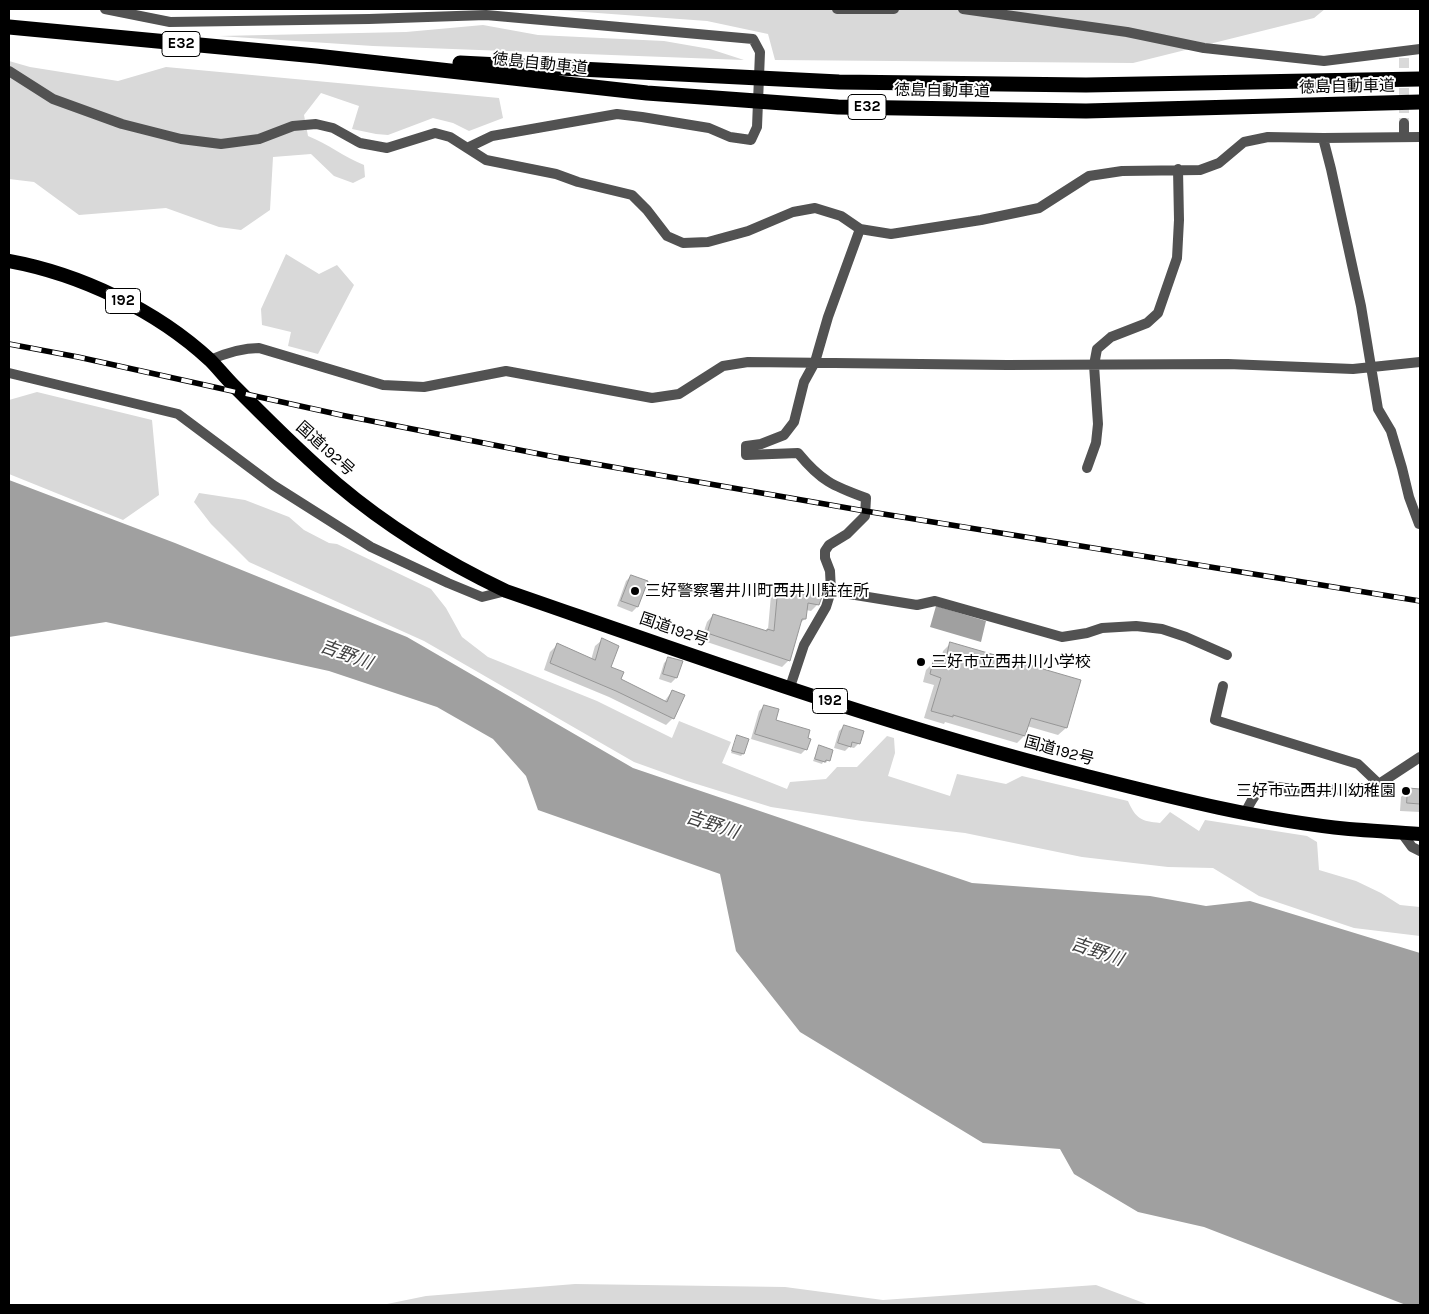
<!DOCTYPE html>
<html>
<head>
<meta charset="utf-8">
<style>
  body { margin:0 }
  #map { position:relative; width:1429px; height:1314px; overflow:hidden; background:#fff; font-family:Karla,sans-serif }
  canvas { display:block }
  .frame { position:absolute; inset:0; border:10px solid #000; pointer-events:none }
</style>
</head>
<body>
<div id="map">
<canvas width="1429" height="1314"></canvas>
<div class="frame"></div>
</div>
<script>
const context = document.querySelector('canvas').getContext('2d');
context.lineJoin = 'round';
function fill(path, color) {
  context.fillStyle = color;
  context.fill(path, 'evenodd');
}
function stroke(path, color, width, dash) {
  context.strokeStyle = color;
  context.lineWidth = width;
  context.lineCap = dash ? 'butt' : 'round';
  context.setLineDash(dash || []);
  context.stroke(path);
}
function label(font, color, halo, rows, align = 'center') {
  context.font = font + ' Karla,"Noto Sans JP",sans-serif';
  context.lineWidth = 4;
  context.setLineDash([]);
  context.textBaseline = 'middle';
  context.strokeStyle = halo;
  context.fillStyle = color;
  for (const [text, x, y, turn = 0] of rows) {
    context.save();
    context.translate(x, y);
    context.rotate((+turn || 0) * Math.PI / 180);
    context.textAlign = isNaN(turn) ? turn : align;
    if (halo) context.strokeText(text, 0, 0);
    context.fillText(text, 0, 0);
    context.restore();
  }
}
const green = new Path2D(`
  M543 9H1325L1314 18 1133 63 775 60 768 34 707 21Z
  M483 25 538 35 664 41 710 49 744 60 373 46 219 36 406 32Z
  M9 61 30 67 118 81 166 67 499 98 503 118 469 131 453 123 433 118 388 135 376 134 352 129 359 106 321 93 304 115 308 136C328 144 344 157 364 165L365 177 353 183 334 176 311 154 273 157 270 210 241 230 219 227 166 208 79 215 34 182 9 179Z
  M286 254 319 274 337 265 354 285 318 354 288 346 291 332 262 325 261 309Z
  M37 392 152 420 159 495 123 520 9 474V400Z
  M199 493 245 500 289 517 304 530 329 543 337 544 431 589 446 608 462 637 488 657 597 701 672 738 679 721 731 742 722 763 787 789 790 782 826 779 837 767H857L887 736 894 738 895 753 888 776 950 796 957 774 1006 784 1022 776 1128 801C1136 819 1141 821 1160 823L1170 812 1199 831 1205 820 1307 836 1317 842 1319 870 1356 881 1381 893 1400 905 1420 907V936L1354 928 1259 896 1213 868 1168 867 1082 857 965 833 862 821 771 807 687 781 634 762 424 641 249 562 211 524 194 502Z
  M575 1284 785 1287 883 1300 1096 1285 1149 1305H382L426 1296Z`);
const water = new Path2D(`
  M9 480 175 543 407 637 633 768 972 883 1150 896 1206 906 1250 901 1420 953V1305H1406L1204 1227 1138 1212 1074 1174 1060 1149 983 1143 800 1032 736 951 720 874 538 810 526 776 493 739 437 707 329 671 106 622 9 637Z
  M936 606 986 621 981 642 930 627Z`);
const shadow = new Path2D(`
  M631 576 637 607 632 612 617 606 626 581Z
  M812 585 818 604 811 611 806 610 805 619 799 624 789 660 782 667 701 640 707 622 713 615 766 632 768 629 771 595 778 588 806 591Z
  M602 640 610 668 619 679 664 702 672 691 683 695 673 718 666 725 609 697 544 670 550 652 557 645 591 660 595 646Z
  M951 643 1080 681 1066 728 1058 735 1027 726 1024 736 1017 743 945 722 944 724 924 718 934 685 923 682 926 670 934 662 937 663 941 659 943 651Z
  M669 658 676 678 671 683 659 679 664 663Z
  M764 706 775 720 806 749 801 754 751 739 759 711Z
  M844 726 859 743 854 748 849 747 845 751 834 748 839 731Z
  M737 737 743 754 741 756 731 753Z
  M819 746 832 751 826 763 823 762 822 764 813 761Z
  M1409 789 1420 790V812L1400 811 1401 797Z`);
const building = new Path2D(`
  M631 575 648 581 638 607 621 601Z
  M811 584 824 585 823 594 819 605 808 603 806 619H802L790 661 707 633 713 614 767 631V629L774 631 778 587 811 590Z
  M602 638 619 646 611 667 624 672 621 679 667 702 672 690 685 695 674 719 616 691 550 663 557 643 595 660Z
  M950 642 1081 680 1067 728 1031 718 1025 736 953 715V717L931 711 941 678 930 674 933 661 940 663 942 656 946 657Z
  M668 657 683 661 677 678 663 674Z
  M764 705 779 709 776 720 810 730 808 738 811 739 807 750 755 734Z
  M844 725 864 731 860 744 852 742 851 747 838 743Z
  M737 735 749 739 744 754 732 751Z
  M819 745 833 750 830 761 826 760 825 762 815 759Z
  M1408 788 1420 789V804L1407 803Z`);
const minorTunnel = new Path2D(`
  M1404 58V123`);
const minor = new Path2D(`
  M105 9 170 22 369 19 486 15 753 39 760 52 757 127 751 140 730 137 709 128 642 117 617 114 492 136 467 148
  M837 9H894
  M963 9 1127 32 1204 48 1324 61 1420 49
  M9 71 53 99 122 124 181 139 221 144 259 139 293 126 316 124 333 128 360 143 387 148 435 133 450 137 486 160 556 174 578 182 632 195 647 210 667 236 683 243 708 242 748 231 793 212 815 208 841 216 860 229 891 234 981 220 1039 208 1089 176 1122 171 1200 170 1219 163 1244 142 1268 137 1323 138 1420 137
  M1404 123V137
  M1323 138 1331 169 1361 306 1378 409 1391 431 1402 468 1409 497 1419 524 1420 523
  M210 360C226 353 241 348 259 348L383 385 424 387 506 371 652 398 679 394 723 366 748 362 1007 365 1228 364 1353 369 1420 362
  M9 373 178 414 273 485 371 547 448 583 482 597 506 591
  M1087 468 1096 443 1098 424 1094 365 1097 349 1111 337 1147 323 1158 313 1177 258 1179 220 1178 169
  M831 591 917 605 935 601 1062 637 1087 633 1102 628 1136 626 1162 629 1186 637 1227 655
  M1223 686 1215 720 1358 764 1379 784
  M790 687 804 645 826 607 831 591 830 571 825 558V551L829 545 847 534 865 516 866 498C833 486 821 481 798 453L746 455V446L761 444 784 435 794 422 804 382 815 362 828 317 860 229
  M1245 813C1251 802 1256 789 1269 786L1310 791 1366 788 1379 784 1420 757
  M1401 832 1412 847 1420 851`);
const trunk = new Path2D(`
  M9 261C80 274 156 310 210 360 218 368 225 377 233 385 267 419 300 453 337 484 389 528 445 562 506 591 697 657 887 726 1083 775 1170 797 1259 820 1349 829 1373 831 1396 832 1420 834`);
const motorway = new Path2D(`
  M9 27 316 56 647 93 838 107 1086 111 1420 102
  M460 63 839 82 1086 85 1420 79`);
const rail = new Path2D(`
  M9 344 78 357 341 415 555 457 865 511 1420 601`);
const markers = [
  [635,591,5,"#000"],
  [921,662,5,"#000"],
  [1406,791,5,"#000"]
];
const shields = [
  [181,44,38],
  [867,107,38],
  [123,301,35],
  [830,701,35]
];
const shieldNames = [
  ["E32",181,44],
  ["E32",867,107],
  ["192",123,301],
  ["192",830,701]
];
const streetNames = [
  ["徳島自動車道",540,64,6],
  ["徳島自動車道",1347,87,-1],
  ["徳島自動車道",942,91,1],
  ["国道192号",325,449,42],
  ["国道192号",674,630,19],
  ["国道192号",1059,751,15]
];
const poiNames = [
  ["三好警察署井川町西井川駐在所",645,591],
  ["三好市立西井川小学校",931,662],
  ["三好市立西井川幼稚園",1396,791,"right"]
];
const waterNames = [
  ["吉野川",346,655,20],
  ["吉野川",712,825,18],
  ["吉野川",1097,952,19]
];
fill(green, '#d9d9d9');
fill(water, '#a0a0a0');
fill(shadow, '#0003');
fill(building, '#c2c2c2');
stroke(building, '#969696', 1);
stroke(minorTunnel, '#d9d9d9', 10, [10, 5]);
stroke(minor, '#525252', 10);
stroke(trunk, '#000', 14);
stroke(motorway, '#000', 15);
stroke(rail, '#000', 5.5);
stroke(rail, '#fff', 4, [11]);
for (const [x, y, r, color] of markers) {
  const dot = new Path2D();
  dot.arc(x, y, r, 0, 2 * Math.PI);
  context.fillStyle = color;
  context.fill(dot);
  stroke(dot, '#fff', 2);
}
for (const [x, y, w] of shields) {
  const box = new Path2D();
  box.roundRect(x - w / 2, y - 12.5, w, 25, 4);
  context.fillStyle = '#fff';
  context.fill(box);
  stroke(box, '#000', 1);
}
label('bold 15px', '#000', null, shieldNames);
label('16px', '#000', '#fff', streetNames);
label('16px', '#000', '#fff', poiNames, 'left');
label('italic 18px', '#414141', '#fff', waterNames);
</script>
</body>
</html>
